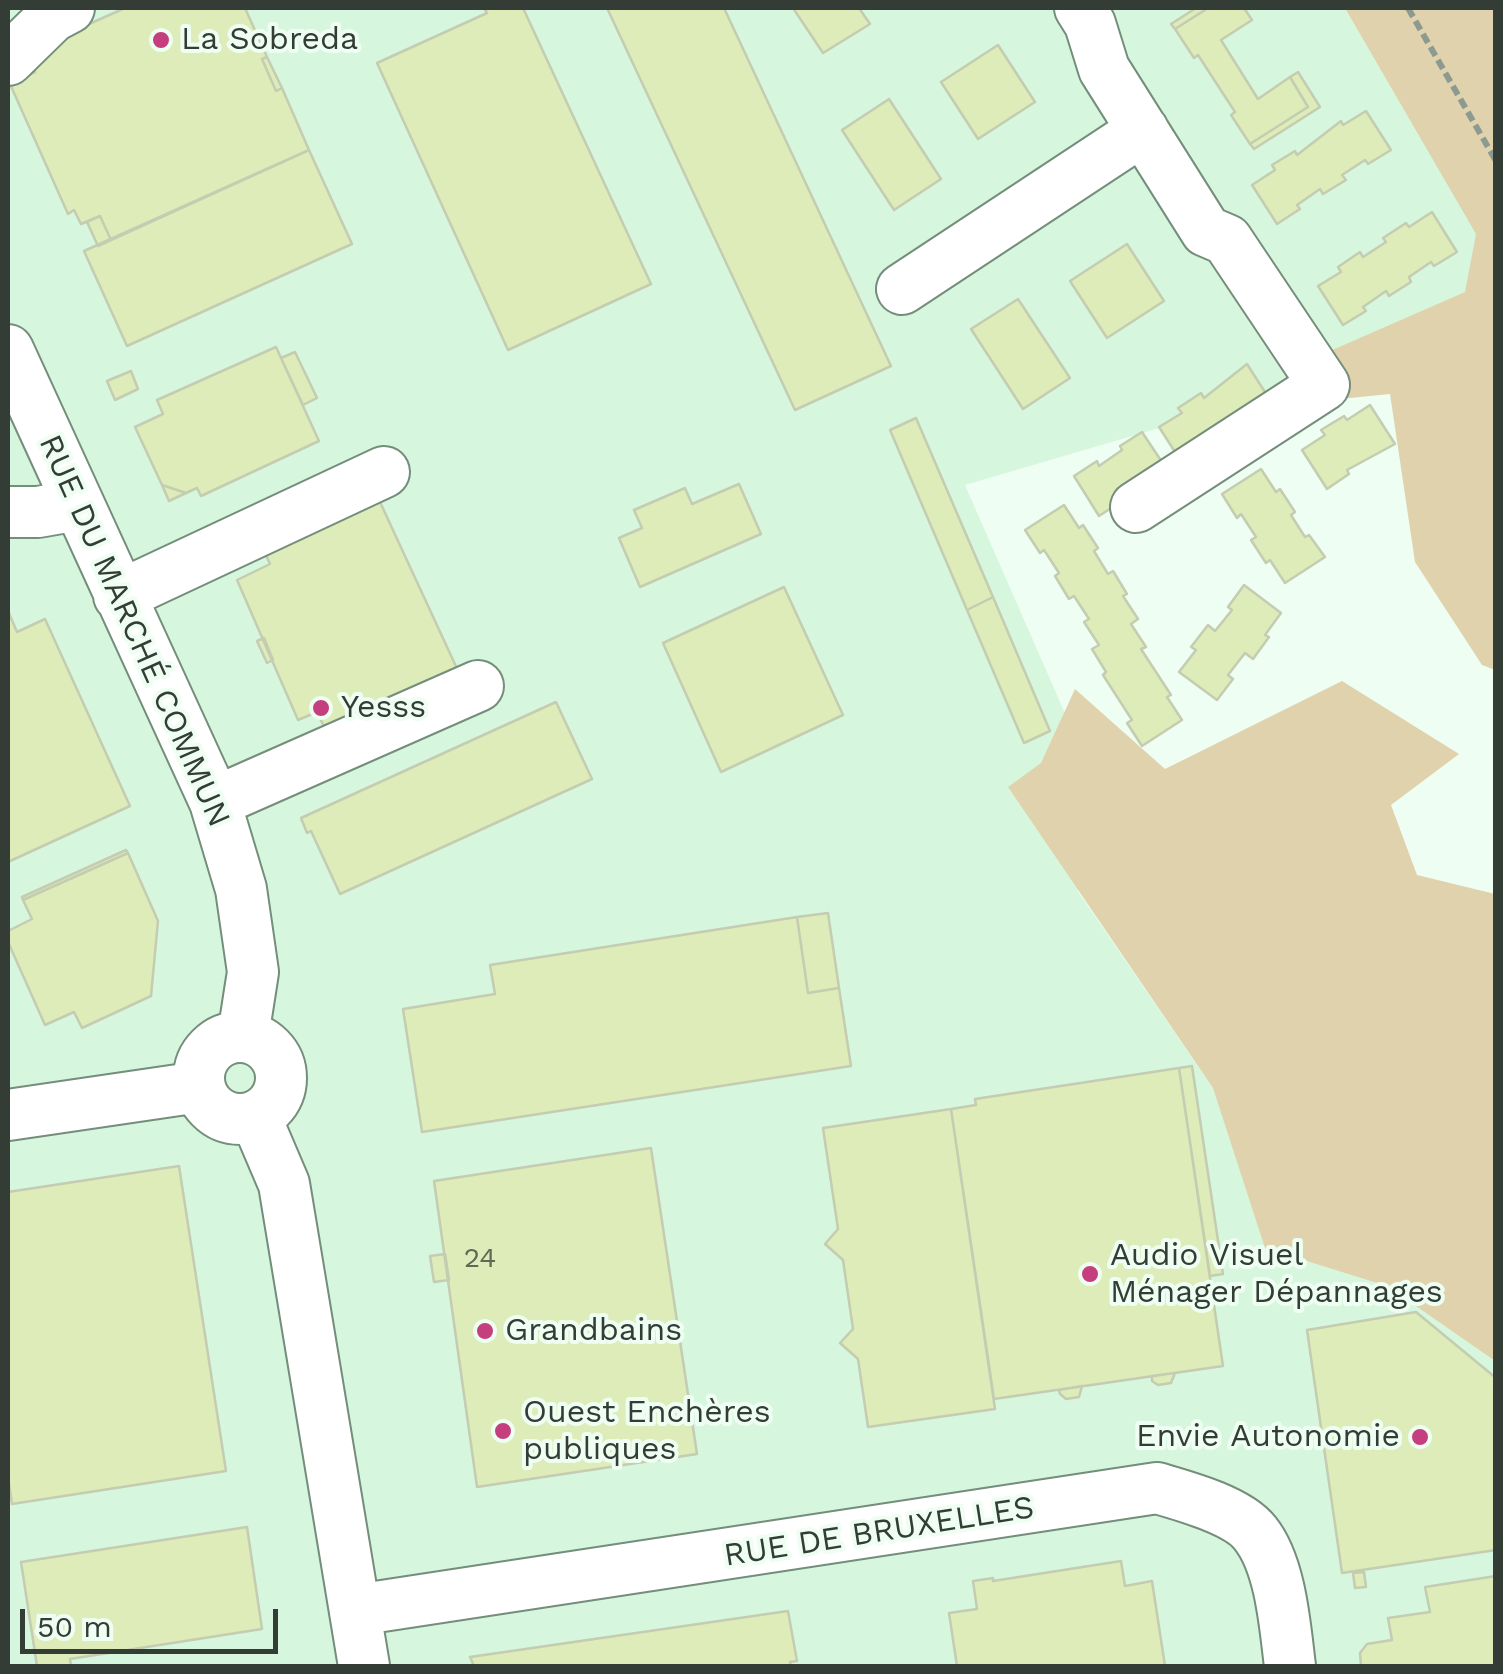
<!DOCTYPE html>
<html>
<head>
<meta charset="utf-8">
<style>
  body { margin:0 }
  #map { position:relative; width:1503px; height:1674px; overflow:hidden; background:#eefef2; font-family:"Work Sans",sans-serif }
  canvas { display:block }
  .frame { position:absolute; inset:0; border:10px solid #333d35; pointer-events:none }
  .scale { position:absolute; left:20px; top:1609px; width:258px; height:45px; box-sizing:border-box; border:5px solid #333d35; border-top:0; padding-left:12px; font-size:30px; line-height:35px; white-space:nowrap; color:#333d35; -webkit-text-stroke:8px #eefef2; paint-order:stroke }
</style>
</head>
<body>
<div id="map">
<canvas width="1503" height="1674"></canvas>
<div class="frame"></div>
<div class="scale">50 m</div>
</div>
<script>
const context = document.querySelector('canvas').getContext('2d');
context.lineJoin = 'round';
function fill(path, color) {
  context.fillStyle = color;
  context.fill(path, 'evenodd');
}
function stroke(path, color, width, dash) {
  context.strokeStyle = color;
  context.lineWidth = width;
  context.lineCap = dash ? 'butt' : 'round';
  context.setLineDash(dash || []);
  context.stroke(path);
}
function label(font, color, halo, rows, align = 'center') {
  context.font = font + ' "Work Sans",sans-serif';
  context.lineWidth = 8;
  context.setLineDash([]);
  context.textBaseline = 'middle';
  context.strokeStyle = halo;
  context.fillStyle = color;
  for (const [text, x, y, turn = 0] of rows) {
    context.save();
    context.translate(x, y);
    context.rotate((+turn || 0) * Math.PI / 180);
    context.textAlign = isNaN(turn) ? turn : align;
    if (halo) context.strokeText(text, 0, 0);
    context.fillText(text, 0, 0);
    context.restore();
  }
}
const built = new Path2D(`
  M8 8H1495V311L1381 363 965 485 1121 841 1077 890 1213 1088 1387 1286 1495 1361V1666H8Z`);
const green = new Path2D(`
  M1345 8H1495V670L1482 665 1415 562 1390 394 1330 400 1298 365 1465 292 1476 234Z
  M1342 681 1459 754 1391 805 1417 875 1495 894V1361L1387 1286 1265 1248 1213 1088 1008 787 1041 763 1075 689 1165 769Z`);
const building = new Path2D(`
  M125 8H245L267 57 262 59 276 91 282 88 309 150 111 240 100 216 81 224 74 210 68 214 10 84 35 72 26 52Z
  M484 8H523L651 284 508 350 377 63 487 13Z
  M607 8H724L891 366 795 410Z
  M793 8H859L870 24 823 53Z
  M1196 8H1208L1175 29 1171 24Z
  M1208 8H1244L1252 20 1221 40 1258 99 1290 77 1308 107 1250 144 1231 115 1235 112 1198 55 1194 58 1175 29Z
  M998 45 1035 102 978 139 941 82Z
  M267 57 282 88 276 91 262 59Z
  M1298 72 1320 107 1254 149 1250 144 1308 107 1290 77Z
  M889 99 941 179 894 210 842 130Z
  M1366 111 1391 150 1368 164 1365 160 1342 175 1346 180 1323 194 1320 189 1297 205 1300 209 1277 224 1252 185 1275 170 1272 165 1295 151 1297 155 1341 121 1343 125Z
  M309 150 352 244 127 346 84 251Z
  M1432 212 1457 252 1434 266 1431 262 1409 277 1411 282 1389 296 1386 291 1363 307 1366 311 1343 325 1318 286 1341 272 1338 267 1360 252 1363 257 1386 242 1383 238 1406 223 1409 227Z
  M100 216 111 240 98 246 87 222Z
  M1127 244 1164 301 1107 338 1070 281Z
  M1018 299 1070 378 1023 409 971 329Z
  M276 347 319 441 201 496 197 488 186 493 162 485 135 427 163 414 157 400Z
  M295 352 317 398 303 405 281 358Z
  M1247 364 1272 403 1184 466 1159 427 1182 413 1178 408 1201 393 1204 398Z
  M131 371 138 389 115 400 107 381Z
  M1370 405 1395 444 1347 470 1349 474 1327 489 1302 450 1325 435 1321 430 1344 416 1347 420Z
  M916 418 993 597 967 610 890 430Z
  M1142 432 1168 471 1099 516 1074 476 1097 461 1099 466 1122 450 1120 446Z
  M1261 469 1276 492 1280 489 1295 512 1291 515 1305 537 1309 535 1325 557 1285 583 1270 560 1266 563 1251 540 1256 537 1241 514 1237 518 1222 494Z
  M383 484 389 498 380 502 460 675 328 735 317 712 298 720 237 580 270 564 259 540Z
  M739 484 761 534 640 587 619 538 642 528 634 510 685 488 692 504Z
  M162 485 186 493 169 501Z
  M1064 505 1079 528 1083 525 1098 548 1094 551 1108 574 1113 571 1127 594 1123 596 1138 619 1131 624 1146 647 1141 649 1171 695 1167 697 1182 720 1142 746 1127 723 1132 720 1103 675 1106 672 1092 649 1099 645 1084 622 1089 619 1074 596 1069 599 1055 576 1059 573 1044 550 1040 553 1025 530Z
  M1244 585 1281 613 1265 635 1269 637 1253 659 1245 653 1228 675 1233 679 1217 700 1179 672 1196 650 1191 647 1208 625 1215 631 1232 610 1228 607Z
  M784 587 843 715 721 772 663 643Z
  M993 597 1050 731 1024 743 967 610Z
  M8 611 17 632 45 619 130 806 8 862Z
  M264 638 273 660 267 663 257 641Z
  M556 702 592 779 340 894 311 831 307 833 301 818Z
  M126 850 128 853 23 900 22 897Z
  M128 853 158 921 151 996 82 1028 74 1012 45 1025 8 942V931L32 919 23 900Z
  M828 913 839 988 808 993 797 917Z
  M797 917 808 993 839 988 851 1066 422 1132 403 1009 495 994 490 965Z
  M1192 1066 1223 1274 1210 1276 1179 1068Z
  M1179 1068 1223 1366 994 1399 951 1109 976 1105 975 1099Z
  M951 1109 995 1409 868 1427 858 1359 840 1343 853 1329 843 1260 825 1244 838 1229 823 1128Z
  M651 1148 697 1454 477 1487 434 1181Z
  M179 1166 226 1471 12 1504 8 1477V1192Z
  M445 1254 449 1280 434 1282 430 1256Z
  M1416 1312 1496 1378V1550L1342 1573 1307 1330Z
  M1175 1373 1171 1383 1158 1385 1152 1381V1376Z
  M1082 1386 1079 1397 1066 1399 1060 1394 1059 1390Z
  M247 1527 262 1629 70 1659 71 1666H37L21 1562Z
  M1121 1561 1125 1586 1152 1581 1165 1666H957L949 1613 977 1609 973 1581 993 1578V1581Z
  M1364 1572 1366 1587 1355 1588 1353 1573Z
  M1496 1576V1666H1361L1360 1653 1367 1644 1392 1640 1388 1618 1430 1612 1425 1587Z
  M788 1611 797 1661 790 1662 791 1666H474L470 1657Z`);
const path = new Path2D(`
  M1408 8 1496 161`);
const minor = new Path2D(`
  M1080 8 1090 24 1104 69 1206 231 1227 240 1324 385 1136 507
  M8 60 52 17 69 8
  M902 289 1143 130
  M8 350 215 802 241 889 253 972 243 1036
  M8 512H38L78 505
  M119 596 384 472
  M215 802 478 686
  M199 1078a41 41 0 1 1 82 0a41 41 0 1 1-82 0Z
  M8 1115 199 1087
  M255 1116 284 1184 364 1666
  M356 1610 1157 1488C1184 1496 1237 1510 1255 1533 1281 1565 1285 1627 1290 1666`);
const markers = [
  [161,40,10,"#c53e7d"],
  [321,708,10,"#c53e7d"],
  [1090,1274,10,"#c53e7d"],
  [485,1331,10,"#c53e7d"],
  [503,1431,10,"#c53e7d"],
  [1420,1437,10,"#c53e7d"]
];
const numberNames = [
  ["24",480,1259]
];
const poiNames = [
  ["La Sobreda",181,40],
  ["Yesss",341,708],
  ["Audio Visuel",1110,1256],
  ["Ménager Dépannages",1110,1293],
  ["Grandbains",505,1331],
  ["Ouest Enchères",523,1413],
  ["publiques",523,1450],
  ["Envie Autonomie",1400,1437,"right"]
];
const streetNames = [
  ["RUE DU MARCHÉ COMMUN",134,631,66],
  ["RUE DE BRUXELLES",879,1532,-9]
];
fill(built, '#d6f7de');
fill(green, '#e0d2ac');
fill(building, '#ddecb8');
stroke(building, '#c4ccb1', 2.5);
stroke(minor, '#758d7b', 54);
stroke(path, '#8d9a90', 6, [10, 5]);
stroke(minor, '#fff', 50);
for (const [x, y, r, color] of markers) {
  const dot = new Path2D();
  dot.arc(x, y, r, 0, 2 * Math.PI);
  context.fillStyle = color;
  context.fill(dot);
  stroke(dot, '#eefef2', 4);
}
label('28px', '#5e6956', null, numberNames);
label('32px', '#333d35', '#eefef2', poiNames, 'left');
label('32px', '#333d35', '#eefef2', streetNames);
</script>
</body>
</html>
